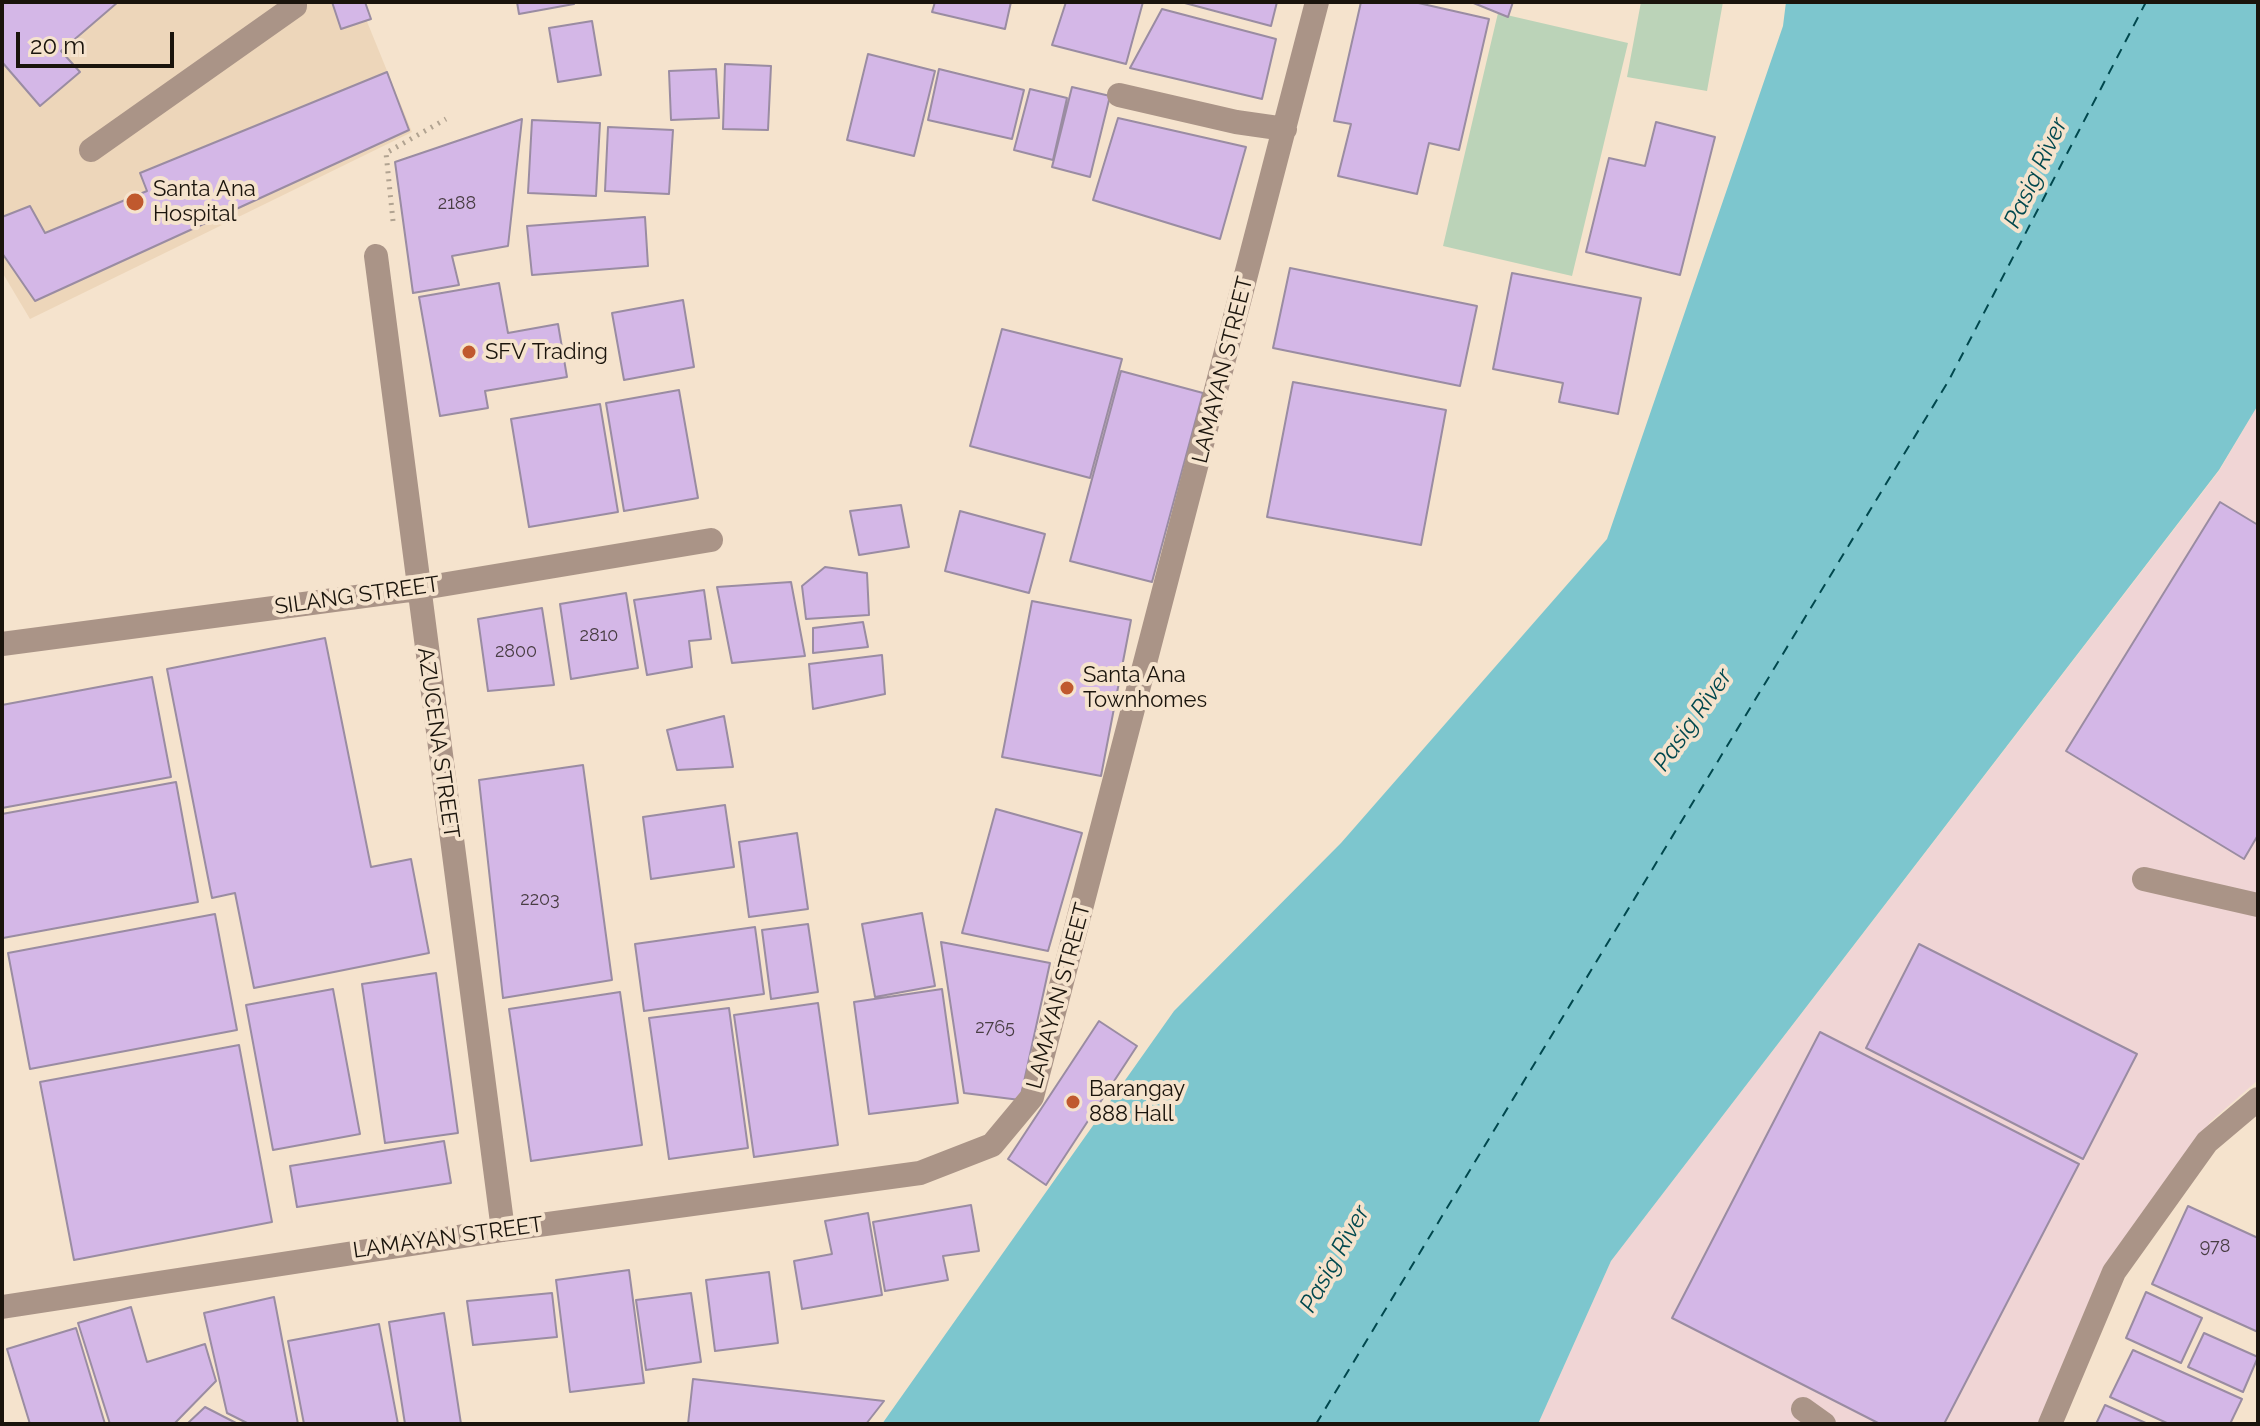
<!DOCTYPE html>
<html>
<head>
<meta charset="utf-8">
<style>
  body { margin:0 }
  #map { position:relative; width:2260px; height:1426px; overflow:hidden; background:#f5e3cd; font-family:Raleway,sans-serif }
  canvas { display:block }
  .frame { position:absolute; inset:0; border:4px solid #1a140c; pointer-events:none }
  .scale { position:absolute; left:16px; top:32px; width:158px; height:36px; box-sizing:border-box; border:4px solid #1a140c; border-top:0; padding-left:10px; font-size:24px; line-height:28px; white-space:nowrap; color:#1a140c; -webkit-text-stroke:6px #f5e3cd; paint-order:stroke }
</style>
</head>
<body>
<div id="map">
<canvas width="2260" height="1426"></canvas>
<div class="frame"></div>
<div class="scale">20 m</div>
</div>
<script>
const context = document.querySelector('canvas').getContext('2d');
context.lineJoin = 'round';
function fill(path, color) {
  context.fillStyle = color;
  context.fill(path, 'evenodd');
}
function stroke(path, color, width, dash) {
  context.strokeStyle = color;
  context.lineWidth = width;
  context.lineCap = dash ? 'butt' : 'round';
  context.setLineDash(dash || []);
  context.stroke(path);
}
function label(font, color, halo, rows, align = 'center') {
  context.font = font + ' Raleway,sans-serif';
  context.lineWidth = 8;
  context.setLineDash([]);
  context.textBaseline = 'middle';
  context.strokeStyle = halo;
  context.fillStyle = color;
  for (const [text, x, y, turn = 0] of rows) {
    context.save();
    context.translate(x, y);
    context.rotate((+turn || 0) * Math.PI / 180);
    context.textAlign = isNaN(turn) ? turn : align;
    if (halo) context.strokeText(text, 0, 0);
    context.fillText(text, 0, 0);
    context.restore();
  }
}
const built = new Path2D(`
  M2 2H359L412 132 30 319 2 272Z`);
const industrial = new Path2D(`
  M2258 405V1080L2210 1122 2044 1424H1538L1611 1261 2219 471Z`);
const green = new Path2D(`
  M1641 2H1723L1707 91 1627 77Z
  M1498 13 1628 43 1572 276 1443 246Z`);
const water = new Path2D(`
  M1786 2H2258V405L2219 470 1611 1261 1538 1424H882L1174 1011 1341 843 1607 539 1783 26Z`);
const ferry = new Path2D(`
  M1316 1424 1949 380 2146 2`);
const building = new Path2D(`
  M2 2H118L61 51 80 72 40 106 2 62Z
  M332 2H365L371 19 341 29Z
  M517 2H573L574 4 519 14Z
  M935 2H1011L1005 29 932 12Z
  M1066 2H1143L1126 64 1052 45Z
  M1181 2H1277L1271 26Z
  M1361 2H1414L1489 19 1459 150 1429 143 1417 194 1338 176 1351 124 1334 121Z
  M1471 2H1513L1508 17Z
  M1162 9 1276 39 1262 99 1130 68Z
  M592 21 601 75 558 82 549 28Z
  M868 54 935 71 914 156 847 140Z
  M725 64 771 66 768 130 723 129Z
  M716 69 719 118 671 120 669 71Z
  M939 69 1024 90 1012 139 928 120Z
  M387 72 409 130 35 301 2 253V217L30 206 45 233 147 191 140 173Z
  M1072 87 1110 96 1090 177 1052 167Z
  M1030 89 1067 98 1053 160 1014 150Z
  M1118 118 1246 147 1220 239 1093 200Z
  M522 119 508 246 452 256 459 285 413 293 395 162Z
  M532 120 600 123 596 196 528 193Z
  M1656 122 1715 137 1680 275 1586 252 1609 158 1645 166Z
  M608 127 673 130 669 194 605 191Z
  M645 217 648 266 532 275 527 226Z
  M1290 268 1477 306 1460 386 1273 348Z
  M1512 273 1641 298 1618 414 1559 402 1563 383 1493 369Z
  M499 283 508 333 558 324 567 377 485 391 488 408 440 416 419 297Z
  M683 300 694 367 624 380 612 313Z
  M1002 329 1122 359 1090 478 970 446Z
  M1121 371 1203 393 1152 582 1070 561Z
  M1293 382 1446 410 1421 545 1267 517Z
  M679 390 698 498 624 511 606 403Z
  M600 404 618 512 529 527 511 419Z
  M2220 502 2258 525V835L2244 859 2066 751Z
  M901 505 909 547 859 555 850 511Z
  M960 511 1045 534 1029 593 945 571Z
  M825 567 867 573 869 615 806 619 802 586Z
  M791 582 805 656 732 663 717 587Z
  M704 590 711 639 689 641 692 667 647 675 634 600Z
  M626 593 638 668 571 679 560 604Z
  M1032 601 1131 620 1101 776 1002 757Z
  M542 608 554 685 488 691 478 619Z
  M863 622 868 647 813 653V628Z
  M325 638 371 867 411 859 429 953 254 988 235 893 212 898 167 669Z
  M882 655 885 694 813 709 809 664Z
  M152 677 171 777 2 808V705Z
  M724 716 733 767 677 770 667 730Z
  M583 765 612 980 503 998 479 780Z
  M176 782 198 902 3 938 2 814Z
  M725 805 734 867 651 879 643 817Z
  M996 809 1082 833 1048 951 962 933Z
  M797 833 808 909 749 917 739 842Z
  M922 913 935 986 875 997 862 924Z
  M215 914 237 1030 30 1069 8 953Z
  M808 924 818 992 771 999 762 930Z
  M755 927 764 994 644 1011 635 944Z
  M941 942 1050 963 1020 1100 964 1093Z
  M1919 944 2137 1054 2083 1159 1866 1048Z
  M436 973 458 1133 385 1143 362 984Z
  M333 989 360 1134 273 1150 246 1005Z
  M942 989 958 1103 869 1114 854 1002Z
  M620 992 642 1145 531 1161 509 1009Z
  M818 1003 838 1145 754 1157 734 1015Z
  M729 1008 748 1148 669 1159 649 1018Z
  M1099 1021 1137 1046 1046 1185 1008 1159Z
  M1820 1032 2079 1164 1944 1424H1880L1672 1318Z
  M239 1045 272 1222 74 1260 40 1082Z
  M444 1141 451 1183 297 1207 290 1166Z
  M971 1205 979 1251 943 1256 948 1280 885 1291 873 1222Z
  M2188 1206 2258 1238V1332L2152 1284Z
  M868 1213 882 1295 802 1309 794 1261 832 1254 825 1221Z
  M629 1270 644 1383 570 1392 556 1280Z
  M769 1272 778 1343 715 1351 706 1280Z
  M2146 1292 2202 1318 2181 1363 2126 1338Z
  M552 1293 557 1337 473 1345 467 1301Z
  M691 1293 701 1362 646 1370 636 1300Z
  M274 1297 298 1424H249L227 1413 204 1313Z
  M131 1307 147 1362 205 1344 216 1381 174 1424H110L78 1323Z
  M444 1313 461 1424H405L389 1322Z
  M379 1324 398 1424H304L288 1341Z
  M76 1328 105 1424H30L7 1349Z
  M2204 1333 2258 1357 2243 1392 2188 1367Z
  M2133 1350 2242 1399 2230 1424H2169L2110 1397Z
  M693 1379 884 1401 866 1424H688Z
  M2105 1405 2148 1424H2096Z
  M205 1407 238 1424H187Z`);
const path = new Path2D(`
  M393 221 386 153 446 119`);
const minor = new Path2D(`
  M1119 95 1236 122 1285 129
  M91 150 295 6V2
  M376 256 503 1230
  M2 644 417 589 711 540
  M2144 879 2258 905
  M2 1307 503 1230 920 1173 992 1145 1032 1097 1317 2
  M1803 1409 1824 1424
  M2050 1424 2114 1272 2207 1142 2258 1099`);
const markers = [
  [135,202,10,"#c0592e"],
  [469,352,8,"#c0592e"],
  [1067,688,8,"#c0592e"],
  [1073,1102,8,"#c0592e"]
];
const numberNames = [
  ["2188",457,204],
  ["2810",599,636],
  ["2800",516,652],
  ["2203",540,900],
  ["2765",995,1028],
  ["978",2215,1247]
];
const poiNames = [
  ["Santa Ana",153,189],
  ["Hospital",153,214],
  ["SFV Trading",485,352],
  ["Santa Ana",1083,675],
  ["Townhomes",1083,700],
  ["Barangay",1089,1089],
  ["888 Hall",1089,1114]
];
const streetNames = [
  ["LAMAYAN STREET",1223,370,-76],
  ["SILANG STREET",357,596,-8],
  ["AZUCENA STREET",438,743,82],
  ["LAMAYAN STREET",1059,996,-75],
  ["LAMAYAN STREET",448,1238,-8]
];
const waterNames = [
  ["Pasig River",2036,173,-65],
  ["Pasig River",1693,720,-55],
  ["Pasig River",1335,1259,-61]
];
fill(built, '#edd6ba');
fill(industrial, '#f0d5d5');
fill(green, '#bbd3b8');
fill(water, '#7dc6ce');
stroke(ferry, '#01484e', 2, [10, 8]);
fill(building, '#d4b7e7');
stroke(building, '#9a8ca2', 2);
stroke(path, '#b1a391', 5, [2, 6]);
stroke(minor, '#aa9487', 24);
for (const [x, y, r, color] of markers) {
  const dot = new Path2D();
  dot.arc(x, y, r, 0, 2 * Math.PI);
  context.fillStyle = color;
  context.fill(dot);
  stroke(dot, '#f5e3cd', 3);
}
label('18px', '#483d43', null, numberNames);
label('22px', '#1a140c', '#f5e3cd', poiNames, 'left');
label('22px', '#1a140c', '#f5e3cd', streetNames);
label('italic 24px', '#01484e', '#f5e3cd', waterNames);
</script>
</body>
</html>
